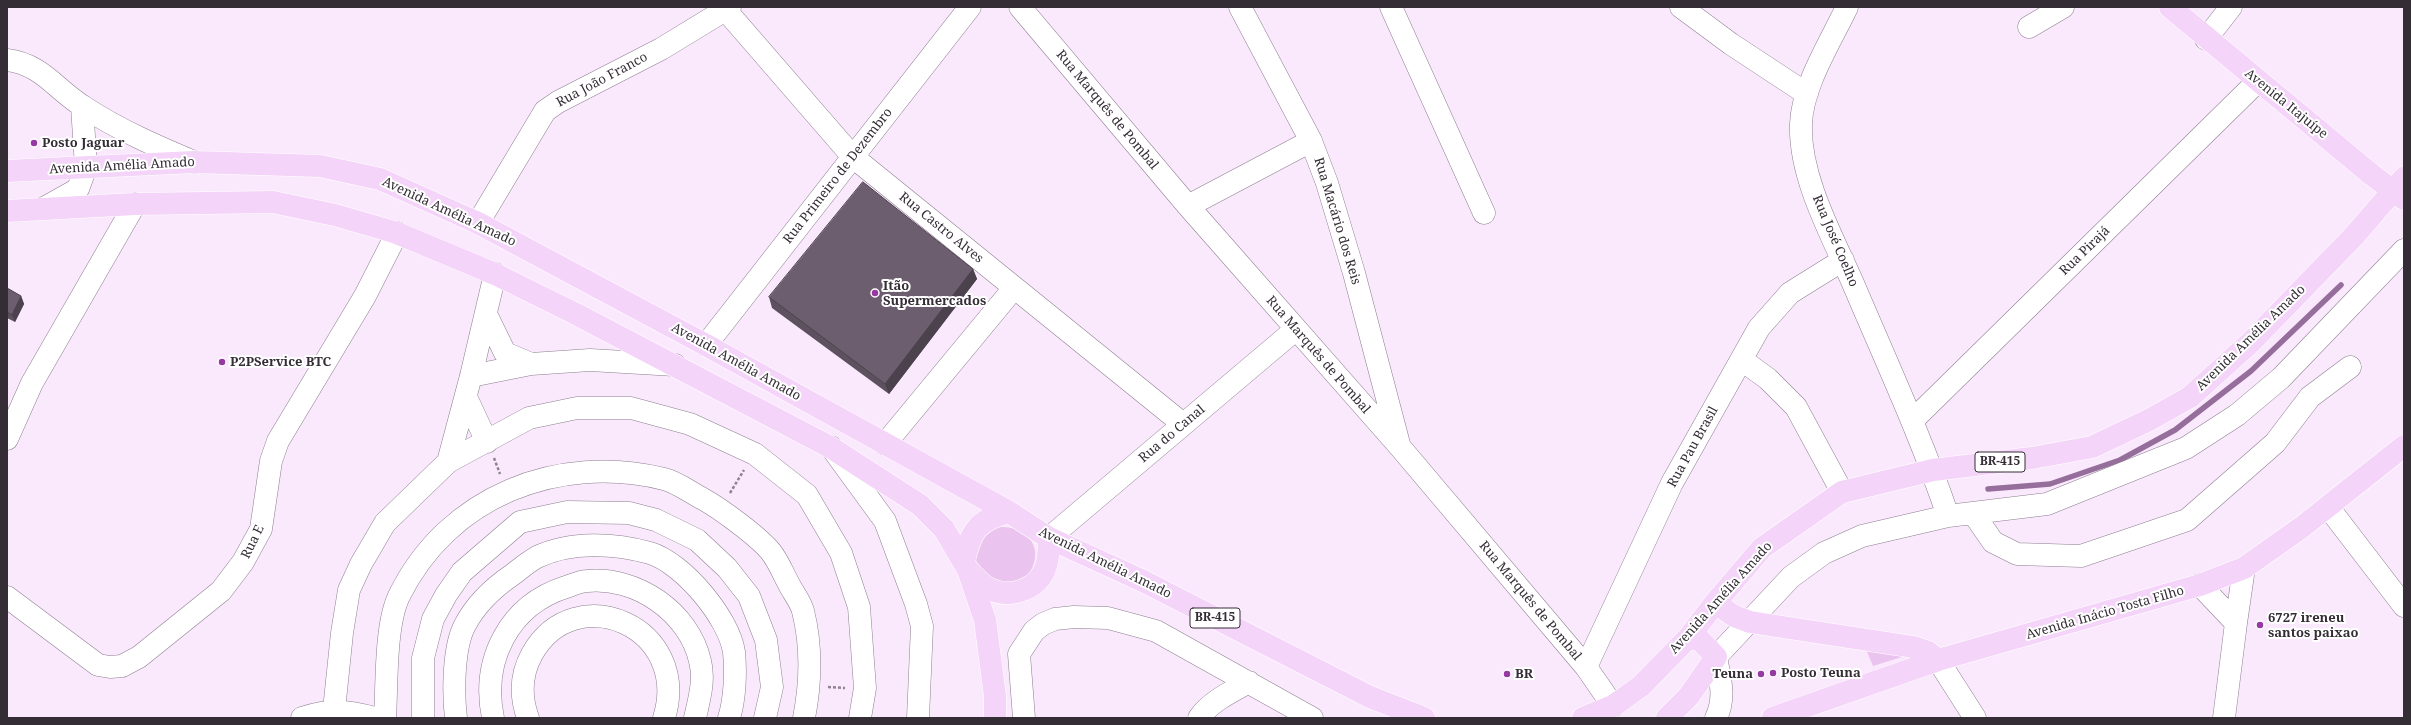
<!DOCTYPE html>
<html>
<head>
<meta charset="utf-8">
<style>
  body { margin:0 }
  #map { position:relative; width:2411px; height:725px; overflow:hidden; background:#fae9fd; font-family:"Noto Serif",serif }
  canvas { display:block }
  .frame { position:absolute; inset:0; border:8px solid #342d35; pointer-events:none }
</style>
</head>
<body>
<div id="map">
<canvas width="2411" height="725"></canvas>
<div class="frame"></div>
</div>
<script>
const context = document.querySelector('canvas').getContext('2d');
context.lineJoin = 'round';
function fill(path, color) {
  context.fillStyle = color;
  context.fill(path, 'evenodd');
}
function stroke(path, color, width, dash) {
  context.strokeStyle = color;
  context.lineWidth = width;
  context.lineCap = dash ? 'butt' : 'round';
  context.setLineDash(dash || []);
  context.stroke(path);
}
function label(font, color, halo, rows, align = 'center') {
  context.font = font + ' "Noto Serif",serif';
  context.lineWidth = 4;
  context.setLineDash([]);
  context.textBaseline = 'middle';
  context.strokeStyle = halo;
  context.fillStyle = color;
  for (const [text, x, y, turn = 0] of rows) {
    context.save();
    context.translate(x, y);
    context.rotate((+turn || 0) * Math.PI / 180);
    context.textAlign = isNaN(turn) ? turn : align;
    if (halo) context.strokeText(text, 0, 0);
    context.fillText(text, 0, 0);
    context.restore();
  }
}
const green = new Path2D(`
  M1000 527C1034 526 1047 557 1023 581L995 584C990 578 979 570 977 563 971 547 987 532 1000 527Z
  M1865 647 1918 652 1873 666Z`);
const stream = new Path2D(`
  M1988 489 2050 484 2120 460 2175 430 2251 371 2341 285`);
const path = new Path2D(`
  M494 458 500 474
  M730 493 744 470
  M828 687 845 688`);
const minor = new Path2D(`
  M723 7 853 157 1183 424
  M1020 7 1188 206 1400 447 1586 667 1613 706
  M1240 7 1311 141 1327 183 1354 273 1399 444
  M1391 7 1484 213
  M1681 7 1731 44 1807 94
  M1847 7C1831 41 1802 86 1801 124 1799 176 1831 234 1852 281 1885 359 1921 436 1948 516
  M2029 27 2063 7
  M2206 39 2231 7
  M7 60C42 64 56 90 84 107 119 130 156 146 194 162
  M1188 206 1311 141
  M44 208 78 189 86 167 82 106
  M478 223 545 111 558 102 661 49 730 7
  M486 314 505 353 531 364
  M706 345 970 7
  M1742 360 1768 379 1796 407 1842 492
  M471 376 531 364 590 360 675 365
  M466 397 487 442
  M1912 421 2258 81
  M7 439 32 383 135 204
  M885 444 1014 288
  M831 447 885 521 916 604 922 626 918 718
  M448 462 529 418 577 408H631L690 424 755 454 807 495 841 553 859 607 865 688 860 718
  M2328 507 2404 606
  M1973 513 1993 542 2017 554 2081 556 2187 520 2275 443 2310 397 2350 367
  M1049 538 1295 330
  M2200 585 2236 623 2244 568
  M7 597 98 665 110 667 122 666 139 657 221 591 243 562 261 529 271 461 278 441 365 296 397 233
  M1938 660 1975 718
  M1586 667 1672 483 1759 328 1790 293 1843 260
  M334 710 342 633 349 590 361 564 385 523 448 462 471 376 495 274
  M302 718C330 709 346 710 375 718
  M385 718C387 685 385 625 399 596 448 496 558 453 664 479 677 482 691 493 703 499 721 509 759 537 771 552 779 562 784 576 791 588 795 595 801 603 803 611 812 647 811 682 804 718
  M423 718V658L433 619 446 595 462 572 520 522 567 512 629 513 656 520 697 540 727 568 749 596 766 640 772 687 765 718
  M456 718C453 694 453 647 465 625 476 604 493 588 512 575 520 569 528 562 537 557 571 541 614 543 650 553 683 563 729 618 734 652 736 672 735 699 729 718
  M493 718C481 660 509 605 566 587 573 585 580 581 587 581 636 576 689 612 700 661 705 680 699 700 695 718
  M528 718C520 696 521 674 532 654 575 577 692 627 664 718
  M1024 718 1019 654 1034 631 1043 624 1055 619 1074 617 1108 618 1156 631 1312 718
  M1199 718C1211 701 1231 692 1249 682
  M1716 718C1726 697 1720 679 1716 657L1791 577 1824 553 1862 536 1948 516 2047 504 2186 448 2237 415 2281 378 2404 250
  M2224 718 2236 623`);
const major = new Path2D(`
  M2170 7 2372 175 2404 199
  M7 171 194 162 320 166 380 179 478 223 706 345 1009 512 1049 538 1143 581 1370 697 1424 718
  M7 211 135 204 273 202 335 215 397 233 495 274 574 313 830 447 920 505 944 529 968 570 985 620 995 696V718
  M964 561C971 531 977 520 1009 512
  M969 571C975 577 981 585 990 589 1011 599 1039 589 1046 566 1049 557 1049 547 1049 538
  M1715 603 1734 616 1750 622 1913 647 1928 652 1938 660
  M1583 718 1613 706 1641 686 1689 637 1715 603 1762 548 1842 492 1933 470 2032 458 2092 447 2149 420 2190 397 2251 342 2354 236 2404 178
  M1667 718 1689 696 1716 657 1701 641 1689 637
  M1773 718 1938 660 2200 585 2244 568 2302 527 2404 446`);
const wall = new Path2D(`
  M973 269 977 279 889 394 772 308 769 297Z
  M7 288 21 296 24 304 15 322 7 318Z`);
const shadedWall = new Path2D(`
  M973 269 977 279 889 394 885 384Z
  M21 296 24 304 15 322 12 315Z`);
const building = new Path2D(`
  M863 182 973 269 885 384 769 297Z
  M7 288 21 296 12 315 7 312Z`);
const markers = [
  [34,143,4,"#9639a3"],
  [875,293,4,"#9639a3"],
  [222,362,4,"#9639a3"],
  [2260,625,4,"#9639a3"],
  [1773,673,4,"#9639a3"],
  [1507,674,4,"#9639a3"],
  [1761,674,4,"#9639a3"]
];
const shields = [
  [2000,462,50],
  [1215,618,50]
];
const shieldNames = [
  ["BR-415",2000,462],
  ["BR-415",1215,618]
];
const streetNames = [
  ["Rua João Franco",602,80,-28],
  ["Avenida Itajuípe",2286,104,39],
  ["Rua Marquês de Pombal",1107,110,50],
  ["Avenida Amélia Amado",122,166,-3],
  ["Rua Primeiro de Dezembro",838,176,-52],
  ["Avenida Amélia Amado",449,212,25],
  ["Rua Macário dos Reis",1337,221,73],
  ["Rua Castro Alves",941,228,39],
  ["Rua José Coelho",1835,241,67],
  ["Rua Pirajá",2085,251,-44],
  ["Avenida Amélia Amado",2251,338,-44],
  ["Rua Marquês de Pombal",1318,355,49],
  ["Avenida Amélia Amado",736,362,29],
  ["Rua do Canal",1172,434,-40],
  ["Rua Pau Brasil",1693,447,-61],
  ["Rua E",253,542,-64],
  ["Avenida Amélia Amado",1105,563,26],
  ["Avenida Amélia Amado",1721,598,-48],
  ["Rua Marquês de Pombal",1530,601,50],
  ["Avenida Inácio Tosta Filho",2105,613,-16]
];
const poiNames = [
  ["Posto Jaguar",42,143],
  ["Itão",883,286],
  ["Supermercados",883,301],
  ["P2PService BTC",230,362],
  ["6727 ireneu",2268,618],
  ["santos paixao",2268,633],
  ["Posto Teuna",1781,673],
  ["BR",1515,674],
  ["Teuna",1753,674,"right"]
];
fill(green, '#eac4ef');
stroke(stream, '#966e9b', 5.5);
stroke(minor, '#8d7e8f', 23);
stroke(major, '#fff', 23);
stroke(path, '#8f8390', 2.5, [3, 2]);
stroke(minor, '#fff', 22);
stroke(major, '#f4d4f8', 22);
fill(wall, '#5d515f');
fill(shadedWall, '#4c424d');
fill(building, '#6c5e6e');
stroke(building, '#4c424d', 1);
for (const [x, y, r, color] of markers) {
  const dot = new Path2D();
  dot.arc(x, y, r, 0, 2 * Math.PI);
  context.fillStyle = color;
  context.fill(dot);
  stroke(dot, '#fff', 1.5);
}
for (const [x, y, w] of shields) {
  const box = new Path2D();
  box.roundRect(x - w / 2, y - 10, w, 20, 3);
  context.fillStyle = '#fff';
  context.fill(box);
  stroke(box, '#342d35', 1);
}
label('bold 12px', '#342d35', null, shieldNames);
label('13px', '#342d35', '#fff', streetNames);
label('bold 13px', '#342d35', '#fff', poiNames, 'left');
</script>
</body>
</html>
